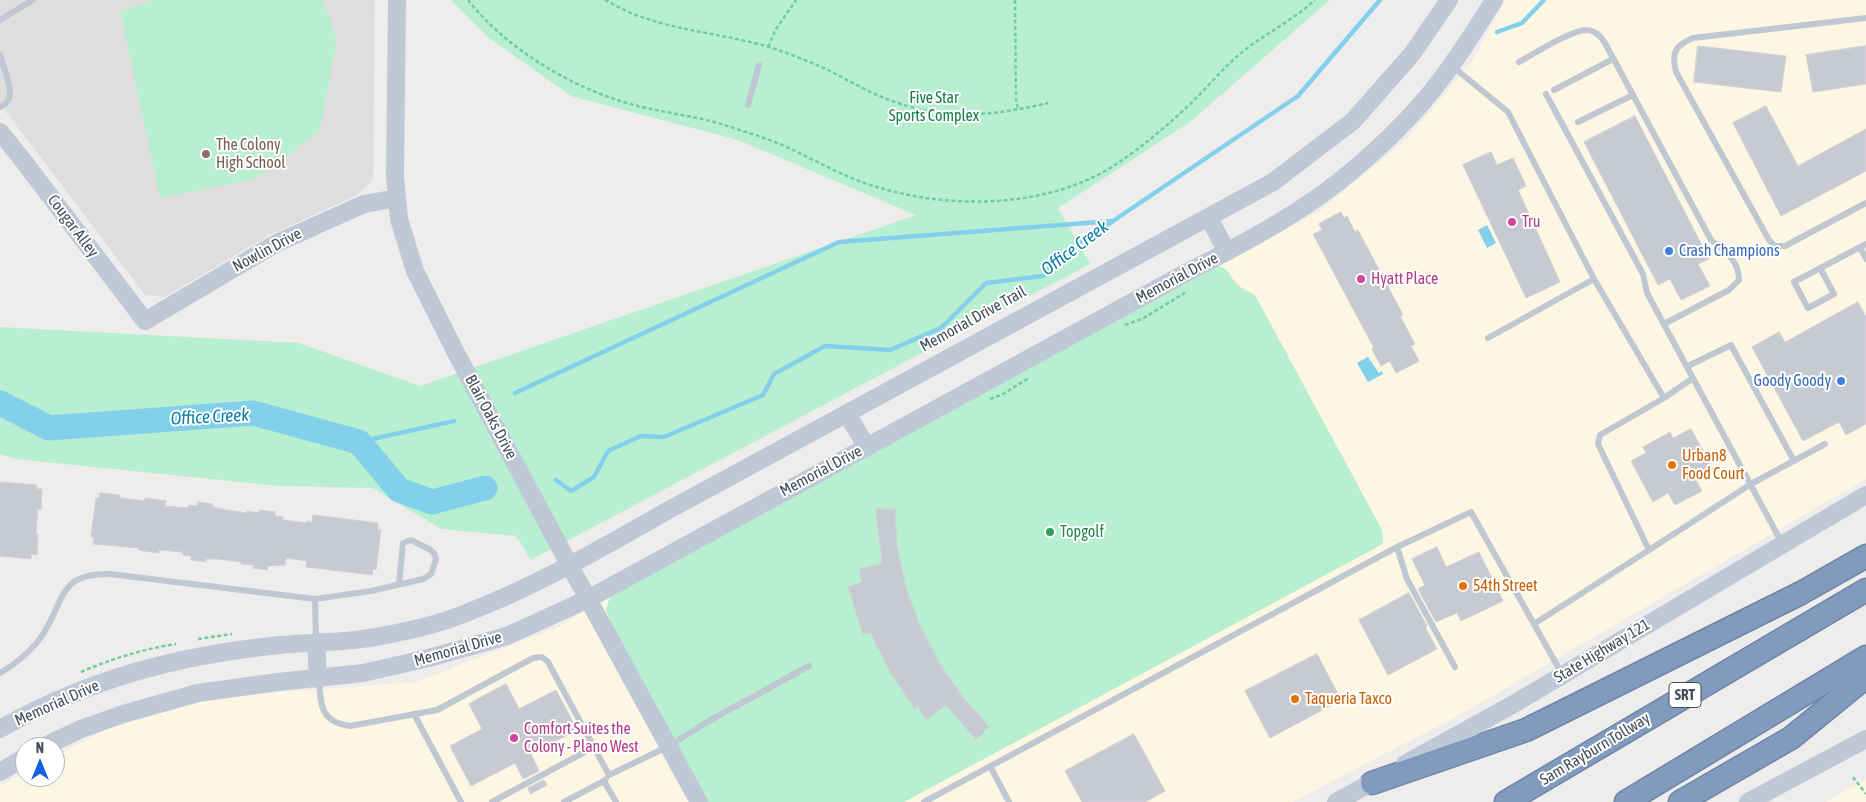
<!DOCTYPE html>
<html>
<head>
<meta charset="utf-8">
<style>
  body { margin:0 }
  #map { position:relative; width:1866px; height:802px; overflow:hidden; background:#efecec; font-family:"Asap Condensed",sans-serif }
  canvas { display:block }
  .north { position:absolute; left:15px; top:737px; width:50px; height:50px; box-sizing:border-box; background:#fff; border:1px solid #b4b8bd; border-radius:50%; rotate:0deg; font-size:14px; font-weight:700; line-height:20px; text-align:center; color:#444e59 }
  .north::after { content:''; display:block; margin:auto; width:18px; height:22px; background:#1560e0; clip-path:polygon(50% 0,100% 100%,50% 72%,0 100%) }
</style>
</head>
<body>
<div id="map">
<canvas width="1866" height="802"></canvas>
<div class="north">N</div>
</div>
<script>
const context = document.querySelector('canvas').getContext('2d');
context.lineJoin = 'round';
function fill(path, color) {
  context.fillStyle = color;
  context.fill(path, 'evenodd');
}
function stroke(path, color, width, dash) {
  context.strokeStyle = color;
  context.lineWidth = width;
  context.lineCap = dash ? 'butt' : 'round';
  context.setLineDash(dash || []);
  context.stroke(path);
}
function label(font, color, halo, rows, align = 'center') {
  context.font = font + ' "Asap Condensed",sans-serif';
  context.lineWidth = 4;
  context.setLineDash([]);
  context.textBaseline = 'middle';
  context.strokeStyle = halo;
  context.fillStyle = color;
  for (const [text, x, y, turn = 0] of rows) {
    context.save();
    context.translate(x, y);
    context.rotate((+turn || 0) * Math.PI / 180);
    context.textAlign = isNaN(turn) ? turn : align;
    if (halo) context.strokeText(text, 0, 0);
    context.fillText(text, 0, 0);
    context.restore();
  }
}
const commercial = new Path2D(`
  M1506 0H1866V479L1470 709 1293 802H0V786L25 772V777H55V756L105 730 213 697 416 682 558 627 615 592 1321 210 1407 139 1472 61Z
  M1866 779V802H1825Z`);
const education = new Path2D(`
  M0 0H375L373 180 357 195 268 236 165 297 145 295 0 104Z`);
const green = new Path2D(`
  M154 0H323L337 40 320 131 256 179 160 198 120 11Z
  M451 0H1330L1190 122 1058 208 1090 264 531 560 516 536 441 529 373 488 279 486 16 459 0 454V327L299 343 420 386 916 215 738 140 571 96 489 38Z
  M1215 266C1230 267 1228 275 1237 284 1242 289 1249 292 1255 295L1382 530 1383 542 1381 545 904 802H708L610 622 606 610 611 593Z`);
const water = new Path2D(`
  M1487 225 1496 243 1487 248 1478 230Z
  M1368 357 1379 373 1382 371 1383 374 1368 382 1357 363Z`);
const stream = new Path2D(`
  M1497 32 1522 23 1544 0
  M515 393 839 242 1112 221
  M359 442 454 421
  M556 480 571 491 594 477 608 451 641 436 664 437 763 395 774 374 825 346 890 350 941 328 986 283 1043 276 1063 253 1113 221 1298 96 1380 0`);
const river = new Path2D(`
  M0 403 49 428 253 413 359 442 399 490 432 502 485 488`);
const building = new Path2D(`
  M1698 46 1786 56 1781 92 1694 82Z
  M1866 46V84L1813 92 1806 55Z
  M1766 106 1798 166 1866 129V171L1781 216 1733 123Z
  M1635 116 1709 259 1698 264 1710 286 1681 300 1670 279 1658 285 1584 142Z
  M1491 152 1497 165 1513 158 1526 186 1518 190 1560 282 1526 298 1463 165Z
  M1341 212 1344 218 1347 216 1355 232 1358 230 1403 315 1400 316 1415 344 1411 346 1419 361 1396 373 1390 361 1381 366 1372 349 1374 348 1313 234 1322 230 1319 224Z
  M1858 302 1866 317V424L1846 435 1839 422 1803 441 1752 347 1779 332 1785 342Z
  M1691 429 1713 469 1695 479 1702 491 1675 505 1668 493 1653 502 1631 461 1646 453 1643 447 1670 432 1673 438Z
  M0 482 37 485V489H42L41 510 38 509 36 534H38L37 555 31 554V559L0 556Z
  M100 493 120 495V498L144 501 145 498 166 501 165 506 188 508 189 505 197 506 198 502 213 504V507L225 510 247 513V511L259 513V510L275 512V516L283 517V520L307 523V521L312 522 313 515 378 523V530H381L376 570 373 569 372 575 306 567 307 561 286 558 285 565 268 566 267 570 253 568V565L241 564V562L218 559H206V562L191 560V556L183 555V552L159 550V553L138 550 139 548 93 544 94 538 91 537 96 498H99Z
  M876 509H895L897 546 905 584 919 624 940 664 962 696 989 727 976 740 946 705 926 720 918 706 915 709 890 672 880 650H878L871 632 863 634 848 587 862 582 859 569 882 564Z
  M1437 547 1446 567 1479 552 1503 601 1461 621 1457 613 1436 622 1418 589 1425 585 1412 559Z
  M1409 593 1427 626 1425 627 1437 649 1388 675 1359 620Z
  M1317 654 1341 700 1270 738 1245 691Z
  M506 684 519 709 556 690 577 730 531 754 539 771 523 779 515 763 471 786 450 746 482 729 469 704Z
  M1134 734 1165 791 1145 802H1082L1065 771Z
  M544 780 547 785 530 794 528 788Z`);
const path = new Path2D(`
  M468 0C508 51 578 92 642 107 667 113 693 116 718 123 739 130 761 136 782 145 816 160 848 180 884 189 957 210 1053 207 1118 163 1143 146 1167 126 1189 105 1204 91 1218 74 1233 60 1258 37 1290 23 1315 0
  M605 0C615 5 625 11 636 15 678 31 725 34 769 47 788 53 808 61 826 69 850 81 873 95 898 103 950 121 996 115 1048 103
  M1015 0 1016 98 1018 110
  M768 47 776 29 796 0
  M1125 325 1142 319 1188 291
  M990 399 1003 394 1029 378
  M198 639 232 634
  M81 672C111 659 143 649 176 644
  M1853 777 1866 794`);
const lane = new Path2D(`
  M1866 18 1693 38C1675 46 1671 52 1676 72L1769 240 1775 246H1785L1866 203
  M0 20 33 0
  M0 55C3 65 13 90 9 99 7 103 3 105 0 107
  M1519 62C1534 54 1571 30 1587 30 1595 30 1601 37 1605 43L1711 240C1725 252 1739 260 1739 280L1729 290 1664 324
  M1452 66 1508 112 1594 279 1488 338
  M1554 90 1613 59
  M1546 94 1643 274 1647 293 1782 543
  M748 105 759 65
  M1578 122 1633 95
  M1860 247 1866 259
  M1820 268 1834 294 1808 308 1794 282 1866 244
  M1594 279 1664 398
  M1688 366 1731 345 1794 461
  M1693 378 1664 398 1600 435 1598 444 1649 550 1751 484 1825 444
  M1397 547 1407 579 1455 667
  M315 599 316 640
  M1534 624 1649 550
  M0 673C17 663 34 649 45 631 66 596 59 574 110 574L315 599 371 591 423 579 431 574 436 559 434 553 429 549 411 540 403 543 399 584
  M319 681C321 707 321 722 350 726L437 710 533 658 542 657 548 662 609 775 669 746 707 722 809 666
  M414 714 461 802
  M990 766 1009 802
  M606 779 604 781 616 802
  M492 802 594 747
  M564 802 604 781
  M924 802 1397 547 1471 512 1562 674`);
const secondary = new Path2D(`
  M397 0 395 177 399 219 415 271 455 351 570 566 699 802
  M0 132 25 163 145 321 277 243 364 204 397 198
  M1209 218 1227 252
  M847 414 867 447
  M316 642 318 679
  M0 729C88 679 179 655 280 645 313 642 348 643 381 636 408 631 436 625 461 615 533 588 600 549 667 511L1273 182 1353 121 1412 54 1449 0
  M43 747 81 729 123 714 198 693 278 682 363 673 429 658 507 636 588 599 1182 275C1224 253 1266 232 1305 206 1349 177 1399 132 1432 91 1455 62 1475 31 1494 0
  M1405 764 1512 705 1866 495
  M0 772 25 757
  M1336 802 1382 777
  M1748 802 1866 739`);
const highway = new Path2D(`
  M1372 783 1526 730 1801 593 1866 556
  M1506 802 1866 590
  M1626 802 1866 657
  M1680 802 1791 738 1866 677`);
const markers = [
  [206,154,5,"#8d6e63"],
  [1512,222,5,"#d1479c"],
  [1669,251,5,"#3f7fe0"],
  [1361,279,5,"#d1479c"],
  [1841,381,5,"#3f7fe0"],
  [1672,465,5,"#e8710a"],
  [1050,532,5,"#2e9e5b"],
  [1463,586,5,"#e8710a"],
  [1295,699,5,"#e8710a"],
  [514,738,5,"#d1479c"]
];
const shields = [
  [1685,695,32]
];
const shieldNames = [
  ["SRT",1685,695]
];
const parkNames = [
  ["Five Star",934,98],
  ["Sports Complex",934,116]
];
const educationNames = [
  ["The Colony",216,145],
  ["High School",216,163]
];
const hotelNames = [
  ["Tru",1522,222],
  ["Hyatt Place",1371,279],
  ["Comfort Suites the",524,729],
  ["Colony - Plano West",524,747]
];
const streetNames = [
  ["Cougar Alley",73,226,53],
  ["Nowlin Drive",267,250,-28],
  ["Memorial Drive",1177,278,-28],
  ["Memorial Drive Trail",973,319,-29],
  ["Blair Oaks Drive",491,417,62],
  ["Memorial Drive",821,471,-28],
  ["Memorial Drive",458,649,-16],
  ["State Highway 121",1602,651,-31],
  ["Memorial Drive",57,703,-24],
  ["Sam Rayburn Tollway",1595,749,-31]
];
const shopNames = [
  ["Crash Champions",1679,251],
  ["Goody Goody",1831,381,"right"]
];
const foodNames = [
  ["Urban8",1682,456],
  ["Food Court",1682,474],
  ["54th Street",1473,586],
  ["Taqueria Taxco",1305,699]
];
const leisureNames = [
  ["Topgolf",1060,532]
];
const waterNames = [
  ["Office Creek",1075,248,-37],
  ["Office Creek",210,417,-3]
];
fill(commercial, '#fcf6e3');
fill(education, '#e0ddde');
fill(green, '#b8efd0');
fill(water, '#83d0ed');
stroke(stream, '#83d0ed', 4.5);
stroke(river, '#83d0ed', 25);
fill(building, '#c8cad2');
stroke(building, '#d0d1d8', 1);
stroke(highway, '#6d86a8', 25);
stroke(path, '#6fcda5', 2.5, [4, 2.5]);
stroke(lane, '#bec7d2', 6);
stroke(secondary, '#bec8d6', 18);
stroke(highway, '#829bbd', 22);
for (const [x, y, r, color] of markers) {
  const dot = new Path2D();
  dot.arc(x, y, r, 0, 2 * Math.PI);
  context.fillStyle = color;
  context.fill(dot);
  stroke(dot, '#fff', 2);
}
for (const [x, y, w] of shields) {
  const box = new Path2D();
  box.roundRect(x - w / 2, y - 12.5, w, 25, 4);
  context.fillStyle = '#fff';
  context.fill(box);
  stroke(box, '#444e59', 1);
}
label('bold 15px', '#444e59', null, shieldNames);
label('16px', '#147b4e', '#fff', parkNames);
label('16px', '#785e54', '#fff', educationNames, 'left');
label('16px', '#b23c85', '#fff', hotelNames, 'left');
label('16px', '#444e59', '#fff', streetNames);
label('16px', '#366cbe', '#fff', shopNames, 'left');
label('16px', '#c56008', '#fff', foodNames, 'left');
label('16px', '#27864d', '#fff', leisureNames, 'left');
label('italic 18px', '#097ca7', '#fff', waterNames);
</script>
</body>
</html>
